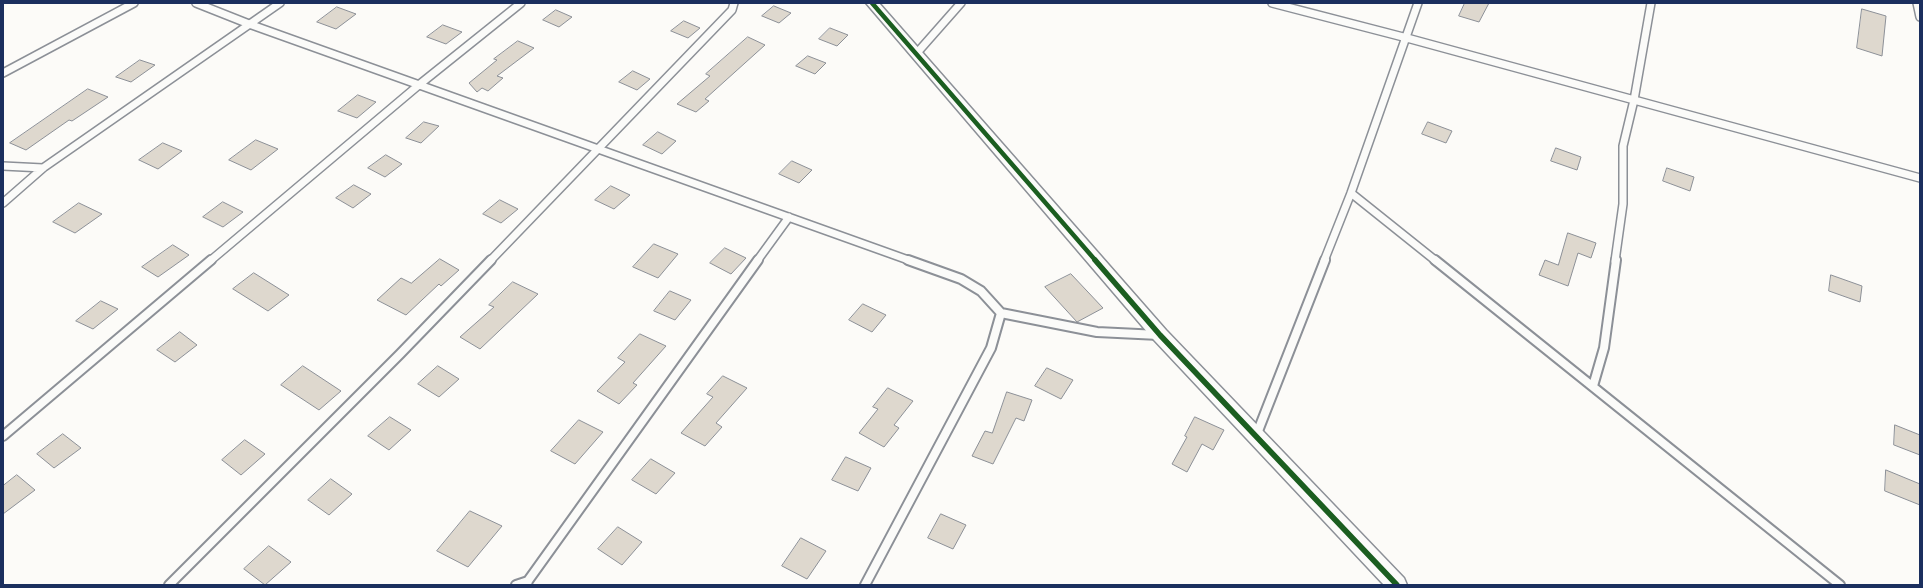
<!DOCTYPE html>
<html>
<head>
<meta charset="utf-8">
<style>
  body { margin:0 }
  #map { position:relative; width:1923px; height:588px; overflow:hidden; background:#fcfbf8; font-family:Caveat,sans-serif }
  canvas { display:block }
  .frame { position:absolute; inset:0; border:4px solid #1b2f5e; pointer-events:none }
</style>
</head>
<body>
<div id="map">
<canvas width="1923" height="588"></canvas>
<div class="frame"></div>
</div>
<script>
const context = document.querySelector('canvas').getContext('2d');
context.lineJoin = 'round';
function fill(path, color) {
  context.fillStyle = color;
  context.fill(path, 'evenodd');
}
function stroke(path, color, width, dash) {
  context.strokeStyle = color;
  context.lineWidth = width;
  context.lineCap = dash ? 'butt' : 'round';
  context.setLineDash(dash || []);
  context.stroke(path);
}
const building = new Path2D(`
  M1465 3H1489L1479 22 1459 16Z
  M774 6 791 13 779 23 762 16Z
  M337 7 356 14 336 29 317 22Z
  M1862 9 1886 16 1882 56 1857 48Z
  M556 10 572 17 559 27 543 20Z
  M684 21 700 28 688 38 671 31Z
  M443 25 462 32 446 44 427 37Z
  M830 28 848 35 837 46 819 39Z
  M748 37 765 45 705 99 709 101 696 112 677 104 710 76 706 74Z
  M518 41 534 48 497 76 503 78 488 91 482 88 477 92 469 83 497 60 494 59Z
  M808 56 826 63 815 74 796 66Z
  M140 60 155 65 131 82 116 77Z
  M633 71 650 79 637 90 619 82Z
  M88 89 108 97 72 121 69 120 26 150 10 143Z
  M358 95 376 102 357 118 338 111Z
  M424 122 439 126 421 143 406 138Z
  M1428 122 1452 131 1446 143 1422 134Z
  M658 132 676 141 662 154 643 145Z
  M256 140 278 149 251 170 229 160Z
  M163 143 182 151 158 169 139 160Z
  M1556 148 1581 157 1577 170 1551 161Z
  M386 155 402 164 385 177 368 168Z
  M792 161 812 170 799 183 779 174Z
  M1667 168 1694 177 1690 191 1663 181Z
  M354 185 371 194 353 208 336 198Z
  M611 186 630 195 614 209 595 200Z
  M500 200 518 209 501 223 483 214Z
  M223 202 243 212 223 227 203 217Z
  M79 203 102 214 75 233 53 222Z
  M1568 233 1596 243 1591 258 1578 253 1568 286 1539 275 1545 260 1558 265Z
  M654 244 678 254 658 278 633 267Z
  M173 245 189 255 158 277 142 267Z
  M725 248 746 258 731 274 710 263Z
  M440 259 459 270 441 286 439 284 406 315 377 300 401 278 411 283Z
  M254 273 289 295 268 311 233 289Z
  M1071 274 1103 308 1077 322 1045 287Z
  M1831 275 1862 286 1860 302 1829 291Z
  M513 282 538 294 480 349 460 337 494 307 489 305Z
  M670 291 691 300 675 320 654 311Z
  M101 301 118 309 93 329 76 321Z
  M863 304 886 315 872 332 849 320Z
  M180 332 197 345 175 362 157 350Z
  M640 334 666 346 633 383 637 385 619 404 597 391 625 362 618 358Z
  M303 366 341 391 319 410 281 385Z
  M438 366 459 379 439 397 418 384Z
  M1047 368 1073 380 1061 399 1035 386Z
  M723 376 747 388 716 423 722 427 705 446 681 433 713 397 707 394Z
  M888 388 913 401 894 425 899 428 884 447 859 433 878 409 873 407Z
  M1007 392 1032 400 1024 421 1016 418 993 464 972 456 985 431 992 433Z
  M390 417 411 430 389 450 368 436Z
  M1195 417 1224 430 1213 450 1202 444 1187 472 1172 464 1187 437 1185 436Z
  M579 420 603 432 575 464 551 451Z
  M1895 425 1920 435V455L1894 445Z
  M63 434 81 448 54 468 37 454Z
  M245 440 265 454 241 475 222 460Z
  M846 457 871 468 858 491 832 480Z
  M651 459 675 473 656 494 632 480Z
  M1886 470 1920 484V505L1885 491Z
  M17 475 35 490 3 514V486Z
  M331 479 352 494 329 515 308 500Z
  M470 511 502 526 468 567 437 551Z
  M941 514 966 525 953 549 928 538Z
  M618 527 642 542 622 565 598 549Z
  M801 538 826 551 807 579 782 566Z
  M269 546 291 562 265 585 244 569Z`);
const serviceFar1 = new Path2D(`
  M196 3 249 24 911 261
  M1272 3 1407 38 1920 178
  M1917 3 1920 17
  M916 54 961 3
  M3 73 134 3
  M3 166 43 168
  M1351 193 1436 261
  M3 203 43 168 280 3
  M210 261 420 84 521 3
  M490 261 732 10 734 3
  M757 261 789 217
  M1324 261 1351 193 1418 3
  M1615 261 1623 204V146L1634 100 1651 3`);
const service = new Path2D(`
  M908 260 961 279 981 291 1001 313 1097 332 1159 335
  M1435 260 1840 585
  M1593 386 1604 348 1616 260
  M3 436 211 260
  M1256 436 1325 260
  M169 585 400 354 491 260
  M516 585 528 581
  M525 585 758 260
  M865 585 991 348 1001 313`);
const minor = new Path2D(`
  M866 3H879L1166 330 1404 578 1407 585H1384L1154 340Z`);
const cyclewayFar1 = new Path2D(`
  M872 3 1096 261`);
const cycleway = new Path2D(`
  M1095 260 1160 335 1397 585`);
fill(building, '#ded8ce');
stroke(building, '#8c9097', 1);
stroke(serviceFar1, '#8c9097', 10);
stroke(service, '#8c9097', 12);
stroke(minor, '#8c9097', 3);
stroke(serviceFar1, '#fbfbf9', 7);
stroke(service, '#fbfbf9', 8);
fill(minor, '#fbfbf9');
stroke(cyclewayFar1, '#1b5e20', 4.5);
stroke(cycleway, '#1b5e20', 5.5);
</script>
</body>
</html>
